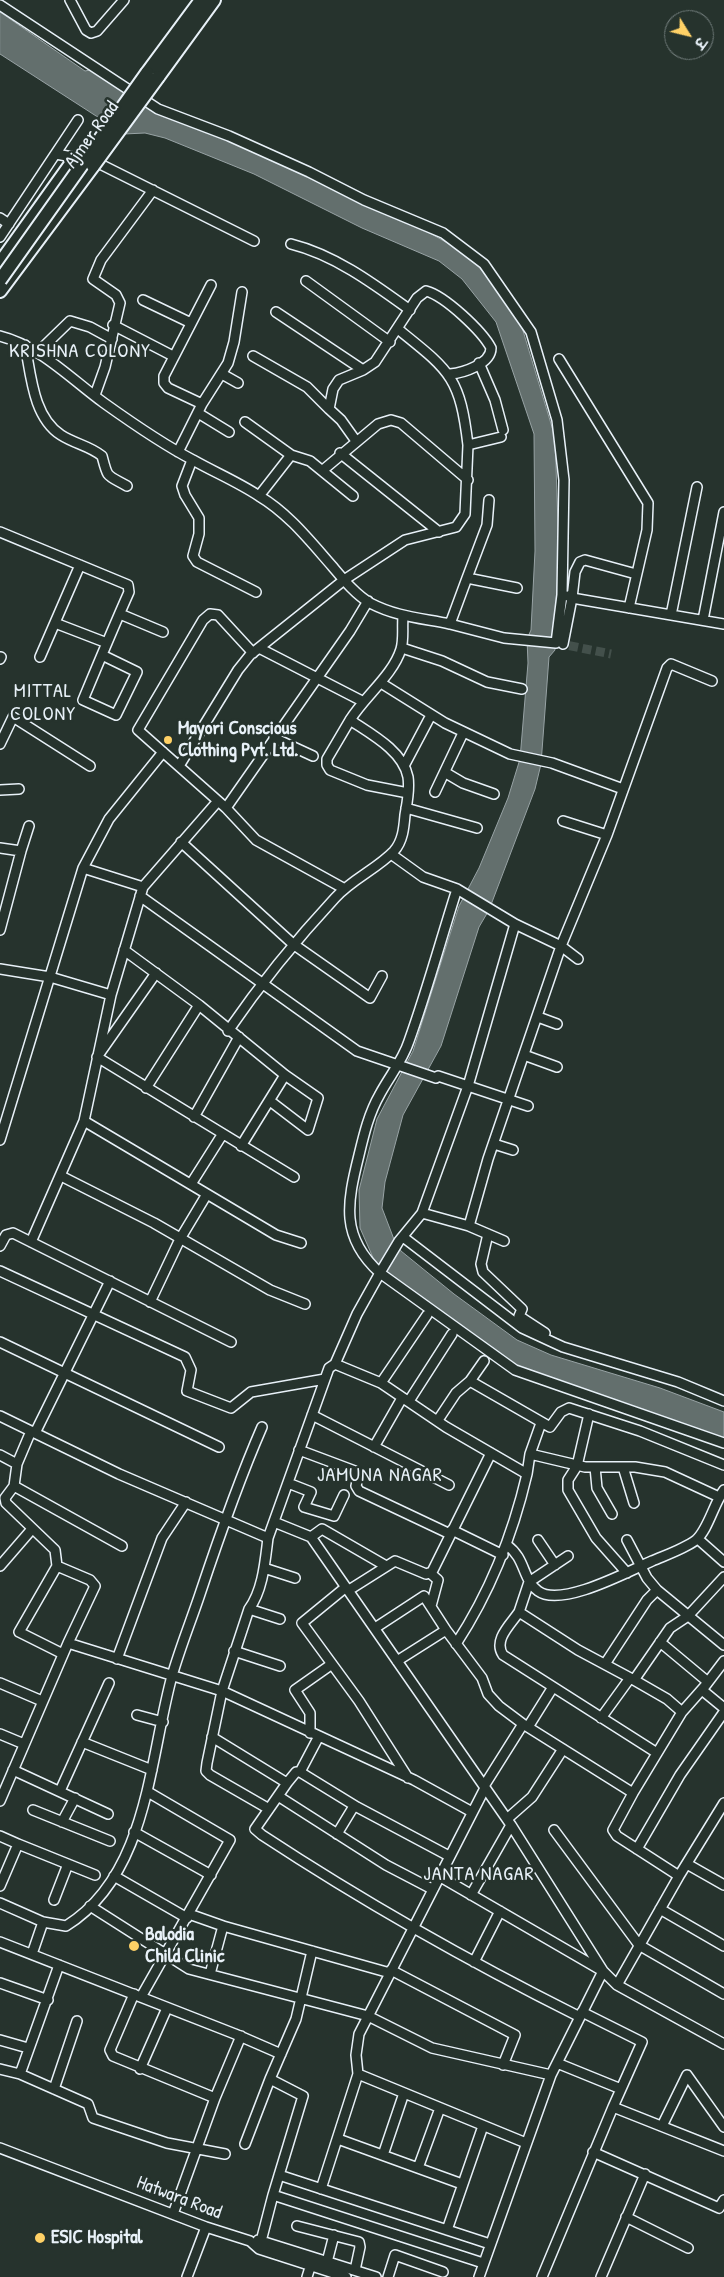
<!DOCTYPE html>
<html>
<head>
<meta charset="utf-8">
<style>
  body { margin:0 }
  #map { position:relative; width:724px; height:2277px; overflow:hidden; background:#26332d; font-family:"Patrick Hand","Playpen Sans Deva",sans-serif }
  canvas { display:block }
  .north { position:absolute; left:664px; top:10px; width:50px; height:50px; box-sizing:border-box; background:#26332d; border:1px solid #747f7e; border-radius:50%; rotate:126deg; font-size:14px; font-weight:700; line-height:20px; text-align:center; color:#e8f1f8 }
  .north::after { content:''; display:block; margin:auto; width:18px; height:22px; background:#ffd166; clip-path:polygon(50% 0,100% 100%,50% 72%,0 100%) }
</style>
</head>
<body>
<div id="map">
<canvas width="724" height="2277"></canvas>
<div class="north">उ</div>
</div>
<script>
const context = document.querySelector('canvas').getContext('2d');
context.lineJoin = 'round';
function fill(path, color) {
  context.fillStyle = color;
  context.fill(path, 'evenodd');
}
function stroke(path, color, width, dash) {
  context.strokeStyle = color;
  context.lineWidth = width;
  context.lineCap = dash ? 'butt' : 'round';
  context.setLineDash(dash || []);
  context.stroke(path);
}
function label(font, color, halo, rows, align = 'center') {
  context.font = font + ' "Patrick Hand",sans-serif';
  context.lineWidth = 5;
  context.setLineDash([]);
  context.textBaseline = 'middle';
  context.strokeStyle = halo;
  context.fillStyle = color;
  for (const [text, x, y, turn = 0] of rows) {
    context.save();
    context.translate(x, y);
    context.rotate((+turn || 0) * Math.PI / 180);
    context.textAlign = isNaN(turn) ? turn : align;
    if (halo) context.strokeText(text, 0, 0);
    context.fillText(text, 0, 0);
    context.restore();
  }
}
const water = new Path2D(`
  M0 12 85 71 90 70 145 104 254 151 375 210 419 227 451 245 478 266 494 285 521 324 555 437 559 555 554 635 555 650 549 657 541 764 535 789 489 910 479 927 441 1046 403 1115 385 1182 382 1208 395 1242 401 1251 454 1294 517 1340 551 1355 660 1388 724 1412V1438L514 1365 378 1269 360 1228 359 1190 377 1119 413 1051 459 906 479 868 508 798 520 759 528 663 527 639 531 630 535 551 534 434 496 322 462 279 439 261 362 228 254 174 165 138 145 133 124 134 0 54Z`);
const minorTunnel = new Path2D(`
  M556 643 611 654`);
const minor = new Path2D(`
  M70 0 86 30 91 33 97 31 124 0
  M0 5 158 109 229 136 309 172 364 200 443 233 484 264 531 332 557 420 564 480 562 595 556 643 504 638 450 624
  M56 154 94 161 254 241
  M0 218 9 224
  M0 237 78 120
  M291 244C335 255 374 284 410 310
  M306 281 390 342
  M143 300 191 323
  M276 312 363 370
  M113 325 173 356
  M399 330C450 371 460 377 468 445
  M0 336C40 346 71 379 104 403 132 423 162 444 193 460 214 472 238 482 259 496 288 513 310 541 332 566 343 579 355 594 370 603 397 617 421 618 450 624L467 578 517 588
  M25 345C31 375 33 417 61 435 75 444 90 446 102 456 108 479 106 474 127 486
  M38 352 70 321 90 327 112 339
  M253 356 307 387 329 409
  M559 359 648 503 647 530 629 608
  M479 363 495 400 503 430
  M222 374 238 383
  M95 395 105 367 120 303 116 295 93 279 101 260 153 190
  M202 404 168 388 164 383V376L211 285
  M198 413 229 432
  M245 422 291 455 310 461 353 496
  M356 441 341 420 329 409 333 389 339 380 363 370 375 362 417 298 426 291C445 296 482 331 491 348 491 364 463 373 450 374
  M178 452 202 404 228 363 234 342 242 292
  M340 453 439 532
  M192 460 182 486 185 495 199 518V534L193 556 197 562 256 592
  M323 470 378 424 391 420 401 423 468 480
  M259 496 291 455
  M0 532 128 585 129 592C113 628 98 664 83 700L116 715 137 672 102 655
  M467 578 487 525 489 500
  M568 596 572 598 575 572 580 562 585 560 636 574
  M120 614 163 632
  M671 615 697 487
  M703 620 724 512
  M55 623 107 643
  M563 644 572 598 724 624
  M259 648 362 701
  M402 648 442 661 487 682 522 689
  M253 653 218 615 210 614 203 620 138 730 226 808 256 840 343 888
  M40 657 80 565
  M0 659 1 657
  M381 683 445 723 510 754 552 763 623 789
  M350 720 327 759V765L330 770 367 785 408 793
  M274 738 313 756
  M0 744 13 717 90 766
  M179 766 238 670 250 655 344 580 405 540 456 527 465 514 468 445 501 437
  M404 766 431 715
  M446 773 463 783 494 794
  M0 790 19 789
  M435 792 463 733
  M226 808 350 631 368 601
  M406 808 477 828
  M563 821 607 835
  M181 842 293 944 370 998 382 976
  M0 848 21 851 0 930
  M21 851 29 826
  M391 854 423 877 457 889 515 924 561 946 578 959
  M83 868 143 887
  M457 889C441 939 427 991 409 1041 403 1060 389 1077 380 1094 369 1113 364 1134 359 1155 347 1203 340 1237 380 1273L515 1370 724 1443
  M140 896 357 1051 436 1078
  M124 950 199 1005 285 1075 318 1098 308 1130 270 1101
  M0 969 50 977 111 995
  M156 973 97 1057 294 1177
  M538 1017 557 1024
  M228 1031C261 983 296 940 335 898 352 879 377 869 394 851 403 841 404 827 405 815 407 803 410 790 408 777 403 751 371 734 350 720 365 696 393 675 401 649 404 639 402 627 403 617
  M524 1055 557 1067
  M438 1076 528 1106
  M146 1088 199 1005
  M194 1117 239 1037
  M84 1121 276 1235 301 1243
  M0 1140 83 868 109 819 163 752
  M494 1144 513 1150
  M241 1146 285 1075
  M61 1176 154 1223 270 1290 305 1304
  M191 1184 222 1135
  M422 1213 469 1226 504 1241
  M469 1226 488 1159 561 946 607 835 667 668 671 664 712 681
  M488 1234 481 1264 483 1272 522 1309 519 1316 545 1333
  M403 1237 522 1328 563 1347 678 1382 724 1401
  M31 1242 84 1121 111 995 143 887 218 801
  M0 1246 6 1235 13 1233 231 1342
  M0 1271 185 1357 191 1370 187 1391 231 1408 251 1392 325 1379
  M150 1302 180 1239 207 1194
  M0 1342 219 1447
  M335 1364 357 1314 381 1271 399 1241 422 1213 468 1086 515 924
  M470 1381 550 1427 561 1412 569 1408 640 1431 724 1465
  M381 1383 427 1315
  M409 1401 452 1334
  M589 1414 577 1466 568 1480V1490L596 1538 627 1573
  M312 1415 449 1485
  M0 1416 119 1474 268 1538
  M438 1420 456 1393 470 1381 484 1361
  M35 1433 110 1281
  M374 1447 402 1398
  M299 1450 355 1471 358 1477 356 1486 359 1491 450 1534
  M530 1454 541 1423
  M0 1455 17 1464
  M595 1467 597 1488 612 1514
  M623 1467 634 1503
  M527 1474 530 1454 585 1467H635L665 1472 719 1497
  M288 1483 311 1492 304 1507 334 1516 344 1495
  M14 1486 122 1546
  M274 1522 311 1537 511 1825 603 1971 617 1985 724 2044
  M452 1530 503 1555
  M311 1537 322 1529 386 1566
  M698 1539 724 1562
  M538 1540 555 1565
  M627 1540 647 1578 657 1590 724 1645
  M507 1545C526 1559 522 1579 538 1591 561 1608 629 1571 652 1561 666 1555 684 1549 696 1540 708 1530 714 1503 724 1490
  M0 1566 32 1529
  M57 1566 19 1632 63 1654
  M264 1568 295 1578
  M430 1573 438 1580 431 1606
  M346 1587 302 1623 359 1701 408 1778
  M349 1590 395 1561 426 1574 432 1572 491 1453
  M249 1609 280 1619
  M519 1612 529 1582 568 1556
  M375 1628 424 1596 446 1630
  M660 1642 708 1682
  M68 1643 222 1691 414 1780 472 1812
  M234 1651 280 1666
  M117 1659 162 1538 186 1502
  M397 1661 446 1630 482 1678 488 1694 499 1706 523 1724 633 1793 613 1830 617 1836 679 1876
  M605 1664 647 1600 657 1590
  M634 1680 578 1650 519 1612C510 1625 493 1640 503 1655L657 1753
  M0 1683 42 1701
  M702 1690 724 1708
  M682 1712 667 1699 634 1680 670 1628 688 1616 724 1577
  M137 1715 163 1722
  M601 1718 630 1678
  M528 1727 553 1687
  M310 1733V1713L295 1690 332 1664
  M0 1734 24 1744
  M212 1737 287 1783 255 1829 262 1835C364 1902 470 1962 580 2017
  M82 1742 152 1770
  M13 1770 108 1814
  M300 1772 319 1736
  M287 1783 296 1772H300L357 1807 449 1856
  M484 1786 523 1724
  M60 1791 109 1683
  M633 1793 682 1712 705 1686 724 1661
  M278 1796 386 1865 432 1889
  M0 1801 68 1643 95 1586 90 1580 57 1566 55 1550 6 1503 5 1498 14 1486 17 1464 31 1431
  M269 1809 210 1775 206 1771 207 1763 222 1691 249 1609C263 1590 265 1562 268 1538L329 1368 335 1364 381 1383 446 1427 527 1474C513 1534 490 1592 456 1644
  M33 1810 110 1841
  M507 1819 532 1797 563 1749
  M62 1822 75 1798
  M554 1830 639 1945 724 1994
  M134 1832 211 1875
  M337 1834 354 1806
  M0 1836 18 1844
  M637 1849 680 1775 724 1712
  M687 1864 724 1885
  M114 1876 187 1918
  M439 1876 601 1970
  M0 1886 18 1844 95 1875
  M471 1895 511 1825
  M54 1900 68 1864
  M0 1903 43 1922 66 1926C148 1875 149 1760 172 1676 180 1648 191 1621 200 1594 219 1537 238 1482 262 1427
  M90 1906 189 1969 368 2016 432 2048 551 2075
  M660 1909 724 1946
  M189 1914 223 1926
  M0 1942 235 2034 281 2054
  M32 1954 43 1922
  M474 1962 500 1911
  M391 1970 515 2035 503 2065
  M210 1974 223 1926 390 1973
  M0 1983 48 2000
  M617 1985 679 1876 724 1803
  M134 1994 110 2050 113 2056 215 2098 241 2036
  M141 1997 230 1840 148 1792
  M582 2012 642 2042 613 2107
  M0 2040 28 2048
  M557 2063 621 2089
  M0 2069 20 2074 59 1965
  M140 2069 167 2008
  M20 2074 88 2104 93 2118 167 2143 225 2154
  M358 2074 526 2143
  M54 2089 77 2021
  M662 2126 687 2075 724 2127
  M338 2139 462 2184
  M245 2144 270 2079
  M0 2148 206 2227 250 2241 259 2249 346 2277
  M593 2152 719 2208 724 2200
  M383 2155 404 2093
  M418 2168 440 2108
  M279 2175 490 2244
  M321 2189 358 2074 356 2055 359 2034 485 1788
  M273 2195 483 2263
  M173 2214 215 2098
  M626 2217 688 2248
  M297 2226 359 2242 360 2247 355 2270
  M447 2230 483 2126
  M258 2240 376 2277
  M259 2249 273 2195 303 2096 270 2079 296 2019 312 1951
  M327 2262 334 2235
  M187 2277 206 2227
  M307 2277 312 2261
  M388 2277 395 2255 443 2272
  M479 2277 551 2075 603 1971
  M542 2277 613 2107 724 2151
  M601 2277 645 2174`);
const highway = new Path2D(`
  M147 73 201 0
  M158 77 214 0
  M0 263 73 161
  M0 291 93 166`);
const highwayBridge = new Path2D(`
  M93 166 158 77
  M0 280 147 73`);
const markers = [
  [168,740,5,"#ffd166"],
  [134,1946,6,"#ffd166"],
  [40,2238,6,"#ffd166"]
];
const streetNames = [
  ["Ajmer Road",92,135,-54],
  ["Hatwara Road",179,2198,21]
];
const poiNames = [
  ["Mayori Conscious",178,729],
  ["Clothing Pvt. Ltd.",178,751],
  ["Balodia",145,1935],
  ["Child Clinic",145,1957],
  ["ESIC Hospital",51,2238]
];
const neighbourhoodNames = [
  ["KRISHNA COLONY",80,352],
  ["MITTAL",43,692],
  ["COLONY",43,715],
  ["JAMUNA NAGAR",380,1476],
  ["JANTA NAGAR",479,1875]
];
fill(water, '#636f6d');
stroke(water, '#98a3a5', 1);
stroke(minorTunnel, '#43504b', 9, [9, 4.5]);
stroke(minor, '#e8f1f8', 12);
stroke(highway, '#e8f1f8', 16);
stroke(minor, '#26332d', 9);
stroke(highway, '#26332d', 12);
stroke(highwayBridge, '#e8f1f8', 16, []);
stroke(highwayBridge, '#26332d', 12);
for (const [x, y, r, color] of markers) {
  const dot = new Path2D();
  dot.arc(x, y, r, 0, 2 * Math.PI);
  context.fillStyle = color;
  context.fill(dot);
  stroke(dot, '#26332d', 2);
}
label('19px', '#e8f1f8', '#26332d', streetNames);
label('bold 19px', '#e8f1f8', '#26332d', poiNames, 'left');
context.letterSpacing = '1px';
label('20px', '#e8f1f8', '#26332d', neighbourhoodNames);
context.letterSpacing = '0px';
</script>
</body>
</html>
